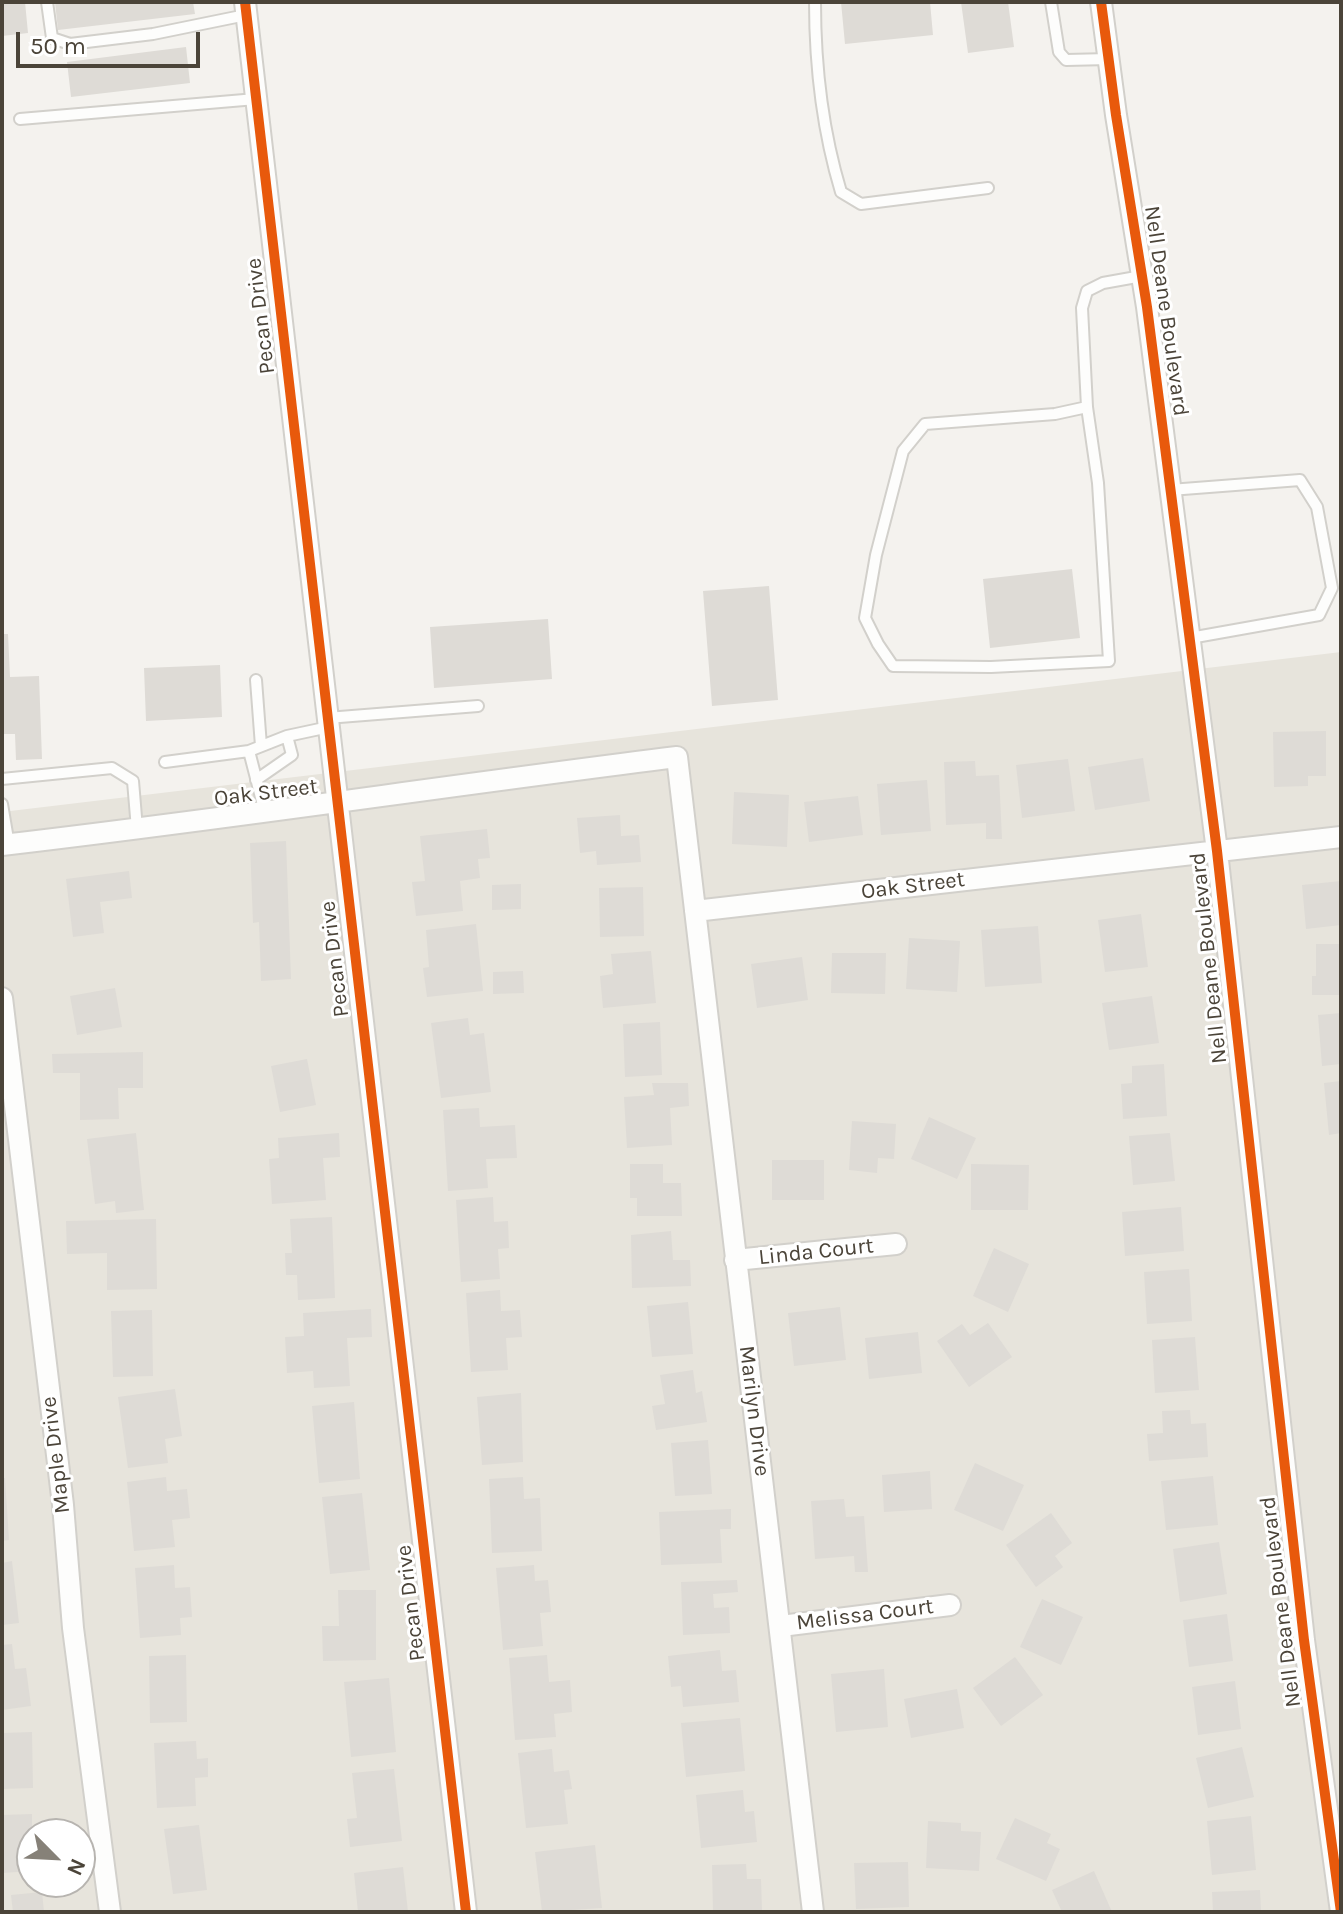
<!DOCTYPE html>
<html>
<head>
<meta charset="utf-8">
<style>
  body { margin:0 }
  #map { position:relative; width:1343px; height:1914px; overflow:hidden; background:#f4f2ee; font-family:Karla,sans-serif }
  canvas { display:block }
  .frame { position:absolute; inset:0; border:4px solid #4b4439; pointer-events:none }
  .north { position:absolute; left:16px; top:1818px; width:80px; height:80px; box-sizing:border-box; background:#fff; border:2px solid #b7b4b0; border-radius:50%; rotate:114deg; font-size:22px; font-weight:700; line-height:32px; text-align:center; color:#4b4439 }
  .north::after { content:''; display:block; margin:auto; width:28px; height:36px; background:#868178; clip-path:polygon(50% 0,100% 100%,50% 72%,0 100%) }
  .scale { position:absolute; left:16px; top:32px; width:184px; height:36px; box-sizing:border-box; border:4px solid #4b4439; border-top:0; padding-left:10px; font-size:24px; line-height:28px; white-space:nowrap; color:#4b4439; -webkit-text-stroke:6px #fff; paint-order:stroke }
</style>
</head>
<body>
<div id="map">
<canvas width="1343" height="1914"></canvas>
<div class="frame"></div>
<div class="north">N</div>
<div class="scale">50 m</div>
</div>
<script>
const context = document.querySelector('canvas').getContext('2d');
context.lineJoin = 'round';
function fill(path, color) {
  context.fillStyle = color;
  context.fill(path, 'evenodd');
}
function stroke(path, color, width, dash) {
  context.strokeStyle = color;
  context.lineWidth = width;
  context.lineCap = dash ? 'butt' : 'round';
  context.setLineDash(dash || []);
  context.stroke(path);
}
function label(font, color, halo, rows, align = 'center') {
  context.font = font + ' Karla,sans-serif';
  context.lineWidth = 6;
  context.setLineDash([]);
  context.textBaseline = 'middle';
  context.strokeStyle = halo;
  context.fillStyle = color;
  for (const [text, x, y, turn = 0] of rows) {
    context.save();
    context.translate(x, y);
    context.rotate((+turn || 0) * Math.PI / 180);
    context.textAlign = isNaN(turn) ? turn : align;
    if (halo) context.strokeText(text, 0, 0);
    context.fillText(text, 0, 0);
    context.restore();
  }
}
const residential = new Path2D(`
  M1341 652V1912H2V812ZM32 1834H80V1882H32Z`);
const building = new Path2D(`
  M2 2H25L28 33 2 36Z
  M55 2H193L195 14 58 30Z
  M841 2H930L933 35 845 44Z
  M961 2H1008L1014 47 968 53Z
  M186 47 190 83 71 97 67 62Z
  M1072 569 1080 638 990 648 983 579Z
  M769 586 778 700 712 706 703 591Z
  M548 619 552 679 434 688 430 627Z
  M2 634H8L10 677 39 676 42 759 16 760 15 734H2Z
  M220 665 222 717 146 721 144 668Z
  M1326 731V776H1308V786L1274 787 1273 732Z
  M1143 758 1150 801 1095 810 1088 767Z
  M1068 759 1075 811 1022 818 1016 765Z
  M975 761 976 776 999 775 1002 839H986V823L946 825 944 762Z
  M927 780 931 831 881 835 877 784Z
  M734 792 789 795 787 847 732 844Z
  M858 796 863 835 809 842 804 802Z
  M620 815 621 836 639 835 641 862 597 865 596 851 580 853 577 818Z
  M487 829 490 858 478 859 480 878 460 881 463 911 416 916 412 882 425 881 420 836Z
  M286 841 291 979 261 981 259 922 253 923 250 843Z
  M129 871 132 898 100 902 104 933 73 937 66 879Z
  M1341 881V925L1306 929 1302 885Z
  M521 884V909L492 910V885Z
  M643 887 644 936 600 937 599 888Z
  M1141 914 1148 967 1105 972 1098 920Z
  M476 924 483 991 427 997 423 968 429 967 426 930Z
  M1038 926 1042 983 985 987 981 930Z
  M909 938 960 941 957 992 906 989Z
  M1316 944H1341V995H1312V976H1316Z
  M651 951 656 1003 603 1008 600 976 613 974 611 954Z
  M832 953H886L885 994 831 993Z
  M802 957 808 1000 757 1008 751 964Z
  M523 971 524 993 493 994V972Z
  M115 988 122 1027 77 1035 70 996Z
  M1152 996 1159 1043 1109 1050 1102 1003Z
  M1341 1013V1064L1322 1066 1318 1015Z
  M468 1018 470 1035 484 1033 491 1092 441 1098 431 1023Z
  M660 1022 662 1075 625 1077 623 1024Z
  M143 1052V1088H118L119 1119 80 1120V1073H53L52 1054Z
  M307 1059 316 1105 280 1112 271 1066Z
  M1164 1064 1167 1116 1123 1119 1121 1084 1132 1083V1066Z
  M1341 1081V1133L1329 1135 1324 1083Z
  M652 1083H688L689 1106 670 1108 672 1145 627 1148 624 1097 654 1095Z
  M479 1108 480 1127 515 1125 517 1158 486 1159 488 1188 448 1191 443 1110Z
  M929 1117 976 1138 957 1179 911 1159Z
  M852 1121 896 1124 894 1159 878 1158 877 1173 849 1170Z
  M136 1133 144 1210 116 1213 115 1201 95 1204 87 1139Z
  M339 1133 340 1157 323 1158 326 1200 272 1204 269 1159 279 1158 278 1138Z
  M1170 1133 1175 1181 1133 1185 1129 1136Z
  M772 1160H824V1200H772Z
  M630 1164H663V1183H681L682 1216H637V1198H630Z
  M971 1164 1029 1165 1028 1210H971Z
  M493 1197 494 1222 508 1221 509 1248 498 1249 500 1279 461 1282 456 1200Z
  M1181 1207 1184 1251 1125 1256 1122 1212Z
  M332 1217 335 1298 298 1300 297 1275H286L285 1253H292L290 1219Z
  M156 1219 157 1289 107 1290V1253L67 1254 66 1221Z
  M671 1231 673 1260H690L691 1286 632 1288 631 1235Z
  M994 1248 1029 1264 1008 1312 973 1296Z
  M1189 1269 1192 1321 1147 1324 1144 1272Z
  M500 1290 501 1311 520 1310 522 1337 506 1338 508 1370 471 1372 466 1293Z
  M688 1302 693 1354 652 1357 647 1306Z
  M840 1307 846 1360 794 1366 788 1313Z
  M371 1309 372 1337 347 1338 350 1386 314 1388 313 1371 287 1373 285 1337 304 1336 303 1313Z
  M152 1310 153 1376 113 1377 111 1311Z
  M988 1323 1012 1357 969 1387 937 1341 962 1324 970 1335Z
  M918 1332 922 1373 869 1379 865 1338Z
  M1195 1337 1199 1390 1155 1393 1152 1340Z
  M693 1370 696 1393 702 1391 707 1422 656 1430 652 1406 665 1404 660 1375Z
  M175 1389 182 1436 165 1439 168 1463 128 1468 118 1397Z
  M521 1393 523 1462 482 1465 477 1397Z
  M354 1402 360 1479 319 1483 312 1406Z
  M1190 1410 1191 1424 1206 1423 1208 1457 1149 1461 1147 1434 1163 1433 1162 1411Z
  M708 1440 712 1494 675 1496 671 1443Z
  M975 1463 1024 1485 1003 1531 954 1510Z
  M930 1471 932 1509 884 1512 882 1475Z
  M1213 1476 1218 1525 1166 1530 1161 1481Z
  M166 1477 167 1491 187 1489 190 1518 172 1520 175 1547 134 1551 127 1482Z
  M523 1477 524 1499 540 1498 542 1551 492 1553 489 1479Z
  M2 1478H5L9 1540 2 1541Z
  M362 1493 370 1570 330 1574 322 1497Z
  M844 1499 846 1517 864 1516 868 1572H855L854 1556 815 1559 811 1501Z
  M731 1509V1529H720L722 1563 661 1565 659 1512Z
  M1051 1513 1072 1543 1055 1556 1063 1567 1036 1587 1006 1545Z
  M1219 1542 1227 1594 1180 1602 1173 1549Z
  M12 1561 19 1623 2 1625V1563Z
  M174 1565 175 1588 190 1587 192 1617 180 1618 181 1635 140 1638 135 1568Z
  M534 1565 535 1581 548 1580 551 1612 540 1613 543 1646 503 1650 496 1568Z
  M737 1580 738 1592 713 1594 714 1608 729 1607 730 1633 683 1635 681 1582Z
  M338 1590H376V1660L323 1661 322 1626H339Z
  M1042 1599 1083 1617 1061 1665 1020 1647Z
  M1227 1614 1233 1661 1189 1667 1183 1620Z
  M12 1644 15 1669 26 1668 31 1706 2 1710V1645Z
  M720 1650 722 1671 736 1670 739 1702 683 1707 681 1686 671 1687 668 1656Z
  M186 1655 187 1722 150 1723 149 1656Z
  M547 1655 549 1682 570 1680 572 1712 554 1714 556 1737 515 1740 509 1658Z
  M1015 1657 1043 1695 1001 1726 973 1688Z
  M884 1669 888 1727 836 1732 831 1674Z
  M389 1678 396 1752 351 1757 344 1682Z
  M1235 1681 1241 1729 1198 1735 1192 1687Z
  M957 1689 964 1728 911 1738 904 1699Z
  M740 1718 745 1771 686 1777 681 1723Z
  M32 1732 33 1788 2 1789V1733Z
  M196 1741 197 1759 208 1758V1777L195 1778 196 1806 157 1808 154 1743Z
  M1242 1747 1254 1797 1208 1808 1196 1758Z
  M552 1749 554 1772 569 1770 572 1789 564 1790 568 1824 526 1828 518 1753Z
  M394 1769 402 1841 350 1847 347 1819 357 1818 352 1773Z
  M743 1790 745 1812 754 1811 757 1842 701 1848 696 1795Z
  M32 1814V1871L2 1873V1815Z
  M1251 1816 1256 1870 1212 1875 1207 1821Z
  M1015 1818 1051 1834 1047 1843 1060 1849 1046 1881 996 1859Z
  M928 1821 961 1823V1831L981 1832 979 1871 926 1868Z
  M199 1825 207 1890 173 1894 164 1829Z
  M595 1845 602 1908 542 1912 535 1852Z
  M908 1862 909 1907 856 1909 854 1863Z
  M746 1864 747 1879H761L762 1911 713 1912 712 1865Z
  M403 1867 408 1912H358L354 1873Z
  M1094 1871 1112 1912H1062L1052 1890Z
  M1260 1890 1261 1912H1213L1212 1892Z
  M42 1892 44 1912H13L11 1895Z`);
const lane = new Path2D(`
  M47 2 52 38 70 44 153 34 246 15
  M815 2C815 67 822 129 841 192L861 204 988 188
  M1051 2 1059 52 1066 60 1109 59
  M20 119 256 99
  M1087 407 1055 414 925 424 903 451 876 555 865 618 878 644 893 666 991 667 1109 661 1098 483 1087 407 1082 308 1087 291 1103 283 1142 276
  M1170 490 1300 480 1317 507 1332 588 1319 615 1190 638
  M256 680 261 746
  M327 718 478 706
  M249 751 265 813
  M165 762 249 751 287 736 329 727
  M2 779 112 768 133 781 137 829
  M256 780 292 755 287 736
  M2 804 9 845`);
const street = new Path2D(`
  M245 2 466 1912
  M1101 2 1116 115 1147 307 1217 851 1304 1640 1341 1912
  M2 845C227 819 451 785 677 757L813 1912
  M695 911 1341 837
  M2 998 63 1505 73 1628 110 1912
  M735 1260 896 1244
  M781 1626 950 1605`);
const cycleway = new Path2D(`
  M245 2 466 1912
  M1101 2 1116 115 1147 307 1217 851 1304 1640 1341 1912`);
const streetNames = [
  ["Nell Deane Boulevard",1166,311,82],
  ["Pecan Drive",261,316,-97],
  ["Oak Street",266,793,-7],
  ["Oak Street",913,886,-7],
  ["Nell Deane Boulevard",1209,958,-96],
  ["Pecan Drive",335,959,-97],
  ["Linda Court",816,1252,-6],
  ["Marilyn Drive",754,1411,83],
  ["Maple Drive",56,1455,-97],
  ["Nell Deane Boulevard",1281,1602,-97],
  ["Pecan Drive",411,1603,-97],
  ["Melissa Court",865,1615,-7]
];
fill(residential, '#e7e4dc');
fill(building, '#dedbd6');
stroke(lane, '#d2d0cb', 14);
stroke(street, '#d2d0cb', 24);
stroke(lane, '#fdfdfc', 10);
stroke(street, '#fdfdfc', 20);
stroke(cycleway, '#e8590c', 10);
label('22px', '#4b4439', '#fff', streetNames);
</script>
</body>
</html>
